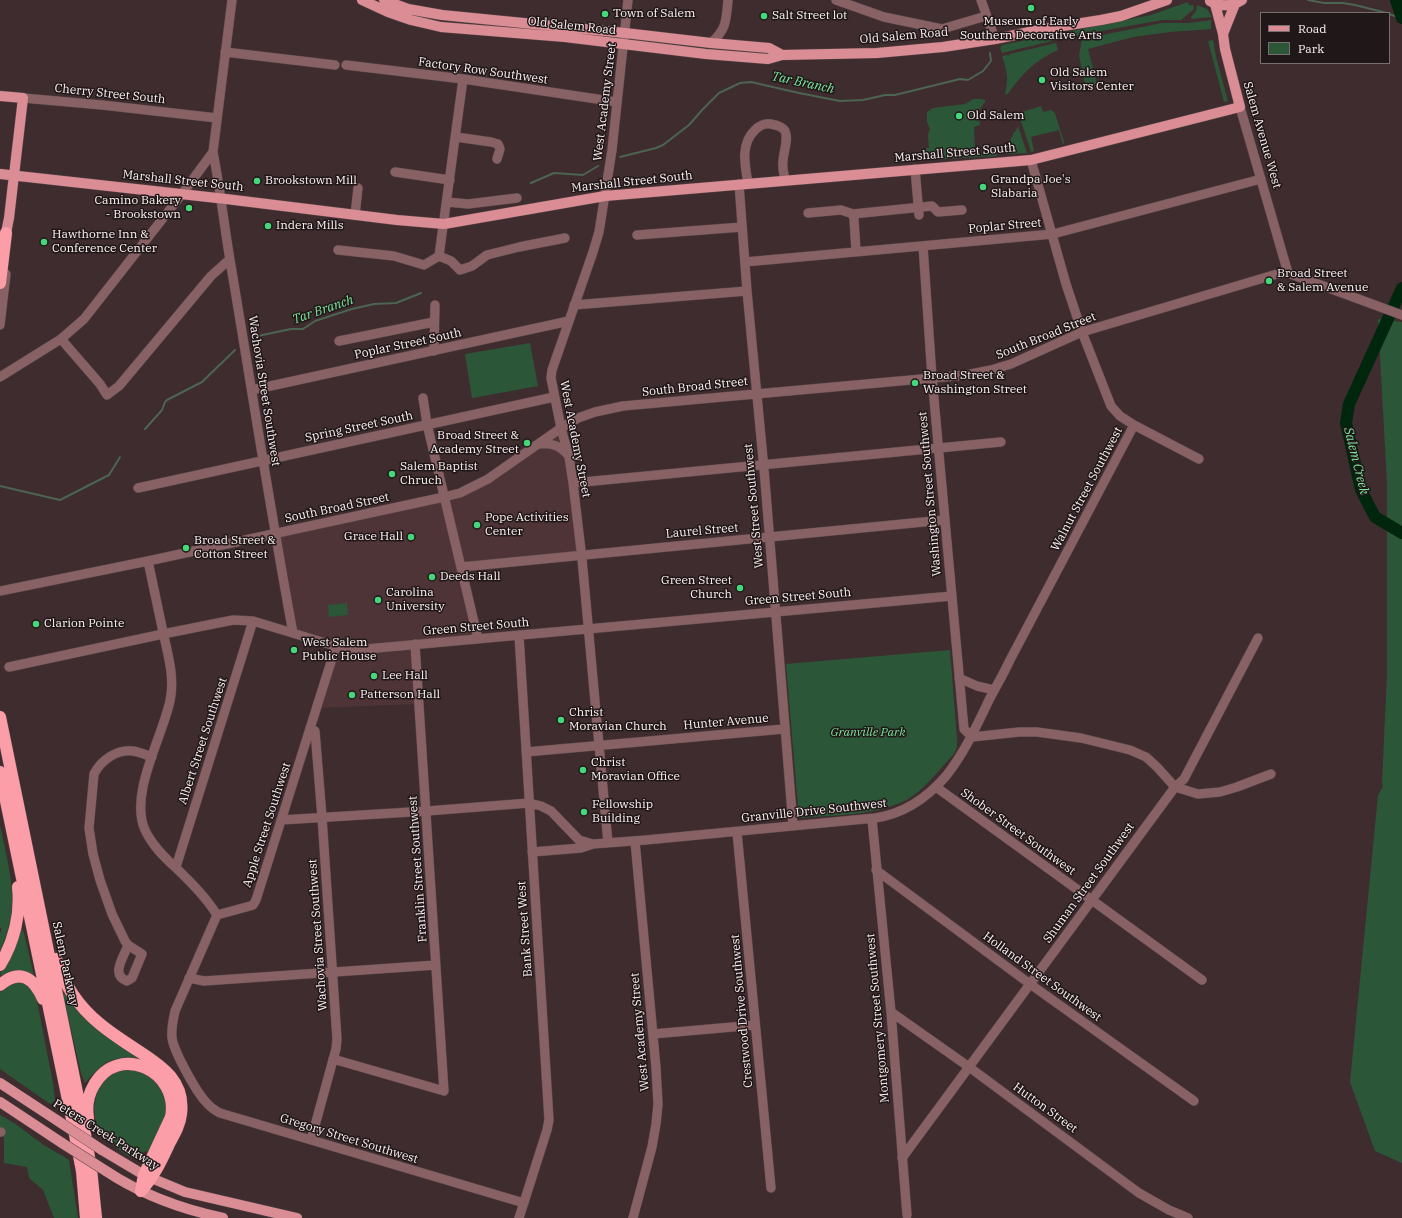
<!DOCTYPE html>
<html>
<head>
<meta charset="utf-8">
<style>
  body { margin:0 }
  #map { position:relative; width:1402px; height:1218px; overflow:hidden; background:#3f2c2e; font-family:"IBM Plex Serif",serif }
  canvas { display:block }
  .legend { position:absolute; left:1260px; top:12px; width:130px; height:52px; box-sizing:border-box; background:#201718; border:1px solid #796e6f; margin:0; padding:5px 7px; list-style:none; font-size:12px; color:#fef1f2 }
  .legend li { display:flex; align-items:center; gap:8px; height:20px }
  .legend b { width:20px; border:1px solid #796e6f }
</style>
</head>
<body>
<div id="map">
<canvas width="1402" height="1218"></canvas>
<ul class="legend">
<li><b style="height:5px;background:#db8d95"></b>Road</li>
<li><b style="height:11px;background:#2c5638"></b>Park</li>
</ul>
</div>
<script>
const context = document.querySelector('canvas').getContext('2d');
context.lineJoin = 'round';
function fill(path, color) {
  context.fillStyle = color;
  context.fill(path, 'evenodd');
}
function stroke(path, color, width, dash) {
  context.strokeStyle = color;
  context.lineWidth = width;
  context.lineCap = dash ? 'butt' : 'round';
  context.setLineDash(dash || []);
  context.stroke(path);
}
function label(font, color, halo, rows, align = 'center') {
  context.font = font + ' "IBM Plex Serif",serif';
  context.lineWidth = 3;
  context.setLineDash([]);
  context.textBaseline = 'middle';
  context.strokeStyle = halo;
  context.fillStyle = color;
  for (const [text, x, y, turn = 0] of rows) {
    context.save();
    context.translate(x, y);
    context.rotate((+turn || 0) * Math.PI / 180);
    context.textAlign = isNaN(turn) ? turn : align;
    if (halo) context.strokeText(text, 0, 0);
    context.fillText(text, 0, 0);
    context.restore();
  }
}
const built = new Path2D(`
  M561 428 581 555 461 567 478 639 415 644 419 704 316 708 336 647 293 633 275 534 444 497H462L480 488Z`);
const green = new Path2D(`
  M1188 2 1189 5H1193L1194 9 1181 20H1162L1069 37 1002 53 1000 48 1002 45 1151 15Z
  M1197 5 1207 9 1212 17 1192 19 1191 17 1196 11Z
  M1211 20V29L1170 32 1133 37 1088 49 1097 84 1069 92 1067 88 1085 83 1079 56 1082 39 1162 23H1189Z
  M1213 40 1216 57 1228 101 1224 102 1208 41Z
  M1056 43 1058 50C1035 60 1021 75 1007 95L1005 93C1009 79 1007 70 1002 56L1008 55V56L1010 54Z
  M973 99H980L985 100V102C977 112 979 113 980 125L974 127 975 153 997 152V155L996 156 927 160 926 148H929L928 135 930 129 927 122V112L933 108 965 104Z
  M1041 106 1043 112 1051 110 1055 113 1064 142 1063 145 1059 130 1031 137 1034 151 1031 152 1019 115 1022 112Z
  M1018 126 1027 153 1006 154 1007 148 1014 132H1015Z
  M1378 319 1402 322V1163L1375 1151 1350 1082 1378 795 1383 787 1382 783 1387 674V484Z
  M530 343 538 386 472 398 465 354Z
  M347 603 348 615 329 617 328 605Z
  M950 650 957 738V747L954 754C942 766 931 781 918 792 890 816 835 815 799 818L786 664Z
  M0 825C6 855 17 892 10 921 8 932 4 941 0 951V933L2 929 0 927Z
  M20 929H22L24 933 35 980 4 978 0 974 5 966Z
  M19 981C28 984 32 988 36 996L53 1083 55 1100 50 1104 0 1069V993L10 984Z
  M66 991 139 1059C112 1054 102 1063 85 1083L81 1073 63 994Z
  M136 1069C155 1078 172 1095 164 1118 160 1130 153 1141 148 1152L145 1151C141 1157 135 1158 128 1156L97 1134 94 1108 97 1090 112 1072Z
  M0 1115C16 1123 23 1130 37 1140 47 1148 59 1153 69 1160L78 1218H54L43 1190 29 1178 27 1167 4 1163V1139L2 1129 0 1128Z`);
const stream = new Path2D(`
  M1308 0 1324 3H1343L1355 5 1387 13
  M1389 14 1401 18
  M620 157 656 148 663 145 689 125 703 109 719 93 740 83 751 82 799 93 840 101 863 100 885 95H895L960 79 968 80 983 71 991 61 990 53
  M531 183 554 173 583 175 598 166
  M253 337 291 329H303L315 321 352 309 374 304 396 303 421 293
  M145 429 162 410 165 402 167 400 202 382 235 350
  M0 486 60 500 109 475 120 457`);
const river = new Path2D(`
  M1396 0 1402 18
  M1402 288 1349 404 1346 423 1361 490 1375 517 1402 533`);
const minor = new Path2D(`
  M836 0 884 17 942 29 986 16
  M981 0 995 39
  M711 43C727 29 726 20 728 0
  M225 52 335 65
  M346 65 463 79 617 102
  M23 98 102 105 217 118
  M1240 107 1288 273
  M456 137 491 142 498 144 500 149 497 159
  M213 152C220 188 224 224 230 260 251 384 270 509 293 633
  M1031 160 1066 284 1082 332 1111 406 1120 416 1134 425 1199 459
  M915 169 919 215
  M395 172 450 180
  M748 183C745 166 740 144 755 130 759 126 765 123 771 124 776 125 783 127 785 131 789 140 783 152 783 162 782 168 784 174 785 180
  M739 184 747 291 764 469 793 825
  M447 202 468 204 517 198
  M808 213 841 210 853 214 932 206 938 212 962 210
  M853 214 854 219 856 251
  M355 215 358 188
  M637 235 742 227
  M923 246 932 377 964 729 972 737
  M338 250 394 256 424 265 439 256
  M439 256 463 79
  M439 256 451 261 460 270 472 266 487 255 519 247 565 238
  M745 262 1053 234 1261 179
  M574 305 747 291
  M0 325 6 274
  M61 339 100 384 107 395 119 386 211 276 230 259
  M339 341 434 322
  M434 351 435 305
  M0 377 61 339 84 319 182 194 213 152 232 0
  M252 390 569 321
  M423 398 427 424 478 639
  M539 444C552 443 559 445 568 455
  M573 483 1001 442
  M138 488 554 397
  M148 561C153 585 158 609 163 632 168 655 175 678 170 701 162 738 129 794 145 830 152 845 163 856 175 867 191 882 206 897 217 915
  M461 567 944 520
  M0 591 148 561 444 497 460 493 488 479 561 428 578 418 595 412 623 406 966 375 991 370 1011 364 1082 332 1277 274 1288 273 1402 315
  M519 635 549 1120 547 1130 519 1218
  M336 646 256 900 253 905 250 906 217 915 175 1011C173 1020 171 1029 172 1038 174 1052 196 1091 205 1101 209 1106 214 1110 220 1113L524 1203
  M9 667 163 634 233 620 253 621 342 648 355 650 952 596
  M959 678 977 686 994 690
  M310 728 315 731 322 817 337 1039 336 1049 311 1140
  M972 737 1019 732H1037L1081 738 1130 750 1146 757 1157 767 1175 787 1198 794 1220 792 1237 787 1271 774
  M526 752 784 729
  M936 787 1202 980
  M872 819 891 1012 907 1215
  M281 820 427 811 529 803 541 806 551 811 579 840 593 844 646 840 875 818C903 814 927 798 946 776 965 752 977 725 990 698 997 685 1004 673 1010 660 1051 582 1093 503 1134 425
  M737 832 771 1188
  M608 843 582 559 573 483 569 457 561 428 551 378 552 370 593 252 599 232 612 150 628 0
  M532 852 581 848 593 844
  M176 867 253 621
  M876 870 1030 984 1194 1101
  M128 945C124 957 110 975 127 981L132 978 142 954 128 945 125 941 112 914 100 880 93 854 89 828 94 774C101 760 117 749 133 751 140 752 146 755 152 757
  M189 978 204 981 436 965
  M891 1012 969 1067 1139 1193 1169 1210 1188 1218
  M653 1034 755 1025
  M333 1059 444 1091 415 644
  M0 1132H1
  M902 1158 1175 787 1184 779 1258 638
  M633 1218 652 1147 656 1124 658 1104 656 1068 635 841`);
const major = new Path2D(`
  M362 0 388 12 411 20 441 27 565 37 706 54 768 59 782 55 877 53 943 47 995 39 1050 28 1101 20 1121 16 1167 0
  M384 0 408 9 442 15 625 33 711 43 769 48 782 55
  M1210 1C1221 7 1231 7 1242 0
  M1223 34 1235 4
  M0 96 23 98 9 218 6 233
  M0 174 226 199 397 220 444 224 605 196 1031 160 1240 107 1225 49 1223 34 1215 4
  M0 1083 58 1121
  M0 1102 62 1143
  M102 1150 144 1175 185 1192 297 1218
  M106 1171C142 1195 181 1209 223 1218`);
const highway = new Path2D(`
  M0 283 6 233
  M0 717 82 1117 91 1169 96 1218
  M0 772 72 1119 82 1171 86 1218
  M56 959C64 985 79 1007 100 1024 112 1034 126 1043 140 1052 163 1067 185 1082 181 1114 180 1124 175 1133 170 1142 161 1161 155 1175 141 1191
  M0 965C14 942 21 914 18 887
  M0 985C20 968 34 978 43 999
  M88 1118C86 1106 88 1095 94 1085 118 1042 180 1071 171 1117L144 1175 141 1191`);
const majorBridge = new Path2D(`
  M58 1121 102 1150
  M62 1143 106 1171`);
const markers = [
  [1031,8,4,"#45d77a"],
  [605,14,4,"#45d77a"],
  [764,16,4,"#45d77a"],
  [1042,80,4,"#45d77a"],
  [959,116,4,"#45d77a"],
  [257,181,4,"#45d77a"],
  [983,187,4,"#45d77a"],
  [189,208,4,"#45d77a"],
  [268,226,4,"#45d77a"],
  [44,242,4,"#45d77a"],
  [1269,281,4,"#45d77a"],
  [915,383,4,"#45d77a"],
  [527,443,4,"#45d77a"],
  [392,474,4,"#45d77a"],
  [477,525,4,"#45d77a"],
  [411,537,4,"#45d77a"],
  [186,548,4,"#45d77a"],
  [432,577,4,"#45d77a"],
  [740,588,4,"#45d77a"],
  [378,600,4,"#45d77a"],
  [36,624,4,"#45d77a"],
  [294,650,4,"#45d77a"],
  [374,676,4,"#45d77a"],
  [352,695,4,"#45d77a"],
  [561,720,4,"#45d77a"],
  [583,770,4,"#45d77a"],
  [584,812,4,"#45d77a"]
];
const poiNames = [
  ["Town of Salem",613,14],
  ["Salt Street lot",772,16],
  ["Museum of Early",1031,22,"center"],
  ["Southern Decorative Arts",1031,36,"center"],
  ["Old Salem",1050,73],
  ["Visitors Center",1050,87],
  ["Old Salem",967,116],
  ["Grandpa Joe's",991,180],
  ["Slabaria",991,194],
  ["Brookstown Mill",265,181],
  ["Camino Bakery",181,201,"right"],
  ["- Brookstown",181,215,"right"],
  ["Indera Mills",276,226],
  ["Hawthorne Inn &",52,235],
  ["Conference Center",52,249],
  ["Broad Street",1277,274],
  ["& Salem Avenue",1277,288],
  ["Broad Street &",923,376],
  ["Washington Street",923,390],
  ["Broad Street &",519,436,"right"],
  ["Academy Street",519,450,"right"],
  ["Salem Baptist",400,467],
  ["Chruch",400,481],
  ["Pope Activities",485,518],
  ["Center",485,532],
  ["Grace Hall",403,537,"right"],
  ["Broad Street &",194,541],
  ["Cotton Street",194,555],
  ["Deeds Hall",440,577],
  ["Green Street",732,581,"right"],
  ["Church",732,595,"right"],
  ["Carolina",386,593],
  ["University",386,607],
  ["Clarion Pointe",44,624],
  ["West Salem",302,643],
  ["Public House",302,657],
  ["Lee Hall",382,676],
  ["Patterson Hall",360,695],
  ["Christ",569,713],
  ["Moravian Church",569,727],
  ["Christ",591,763],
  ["Moravian Office",591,777],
  ["Fellowship",592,805],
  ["Building",592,819]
];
const streetNames = [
  ["Old Salem Road",572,26,6],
  ["Old Salem Road",904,36,-5],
  ["Factory Row Southwest",483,71,8],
  ["Cherry Street South",110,94,6],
  ["West Academy Street",605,102,-83],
  ["Salem Avenue West",1262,135,74],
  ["Marshall Street South",955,153,-5],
  ["Marshall Street South",183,181,6],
  ["Marshall Street South",632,182,-6],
  ["Poplar Street",1005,226,-5],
  ["South Broad Street",1046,336,-22],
  ["Poplar Street South",408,344,-12],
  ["South Broad Street",695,387,-6],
  ["Wachovia Street Southwest",264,391,81],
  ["Spring Street South",359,427,-12],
  ["West Academy Street",575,439,79],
  ["Walnut Street Southwest",1087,489,-62],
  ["Washington Street Southwest",930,494,-95],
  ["West Street Southwest",754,506,-95],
  ["South Broad Street",337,508,-12],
  ["Laurel Street",702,531,-5],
  ["Green Street South",798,597,-5],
  ["Green Street South",476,627,-5],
  ["Hunter Avenue",726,722,-5],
  ["Albert Street Southwest",203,741,-72],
  ["Granville Drive Southwest",814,811,-6],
  ["Apple Street Southwest",267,825,-72],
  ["Shober Street Southwest",1018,832,36],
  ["Franklin Street Southwest",418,869,-94],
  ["Shuman Street Southwest",1089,883,-54],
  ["Bank Street West",525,929,-94],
  ["Wachovia Street Southwest",318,935,-94],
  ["Salem Parkway",65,964,78],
  ["Holland Street Southwest",1042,977,36],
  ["Crestwood Drive Southwest",742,1011,-95],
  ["Montgomery Street Southwest",878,1018,-95],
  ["West Academy Street",640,1032,-95],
  ["Hutton Street",1045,1108,36],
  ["Peters Creek Parkway",106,1135,32],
  ["Gregory Street Southwest",349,1139,17]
];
const parkNames = [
  ["Granville Park",868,733]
];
const waterNames = [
  ["Tar Branch",803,83,12],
  ["Tar Branch",323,310,-19],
  ["Salem Creek",1356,461,76]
];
fill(built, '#4e3436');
fill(green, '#2c5638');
stroke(stream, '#4c6452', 2);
stroke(river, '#00270d', 12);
stroke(minor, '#5a4849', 10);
stroke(major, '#5a4849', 11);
stroke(highway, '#5a4849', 13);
stroke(minor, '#886164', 9);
stroke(major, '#db8d95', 10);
stroke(highway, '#fc9ea8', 12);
stroke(majorBridge, '#5a4849', 11, []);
stroke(majorBridge, '#db8d95', 10);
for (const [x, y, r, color] of markers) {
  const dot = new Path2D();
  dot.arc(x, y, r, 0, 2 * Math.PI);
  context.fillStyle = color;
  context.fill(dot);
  stroke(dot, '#201718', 1.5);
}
label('12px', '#fef1f2', '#201718', poiNames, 'left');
label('12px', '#fef1f2', '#201718', streetNames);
label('italic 12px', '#7ae299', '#201718', parkNames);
label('italic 13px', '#7be399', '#201718', waterNames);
</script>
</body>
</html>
